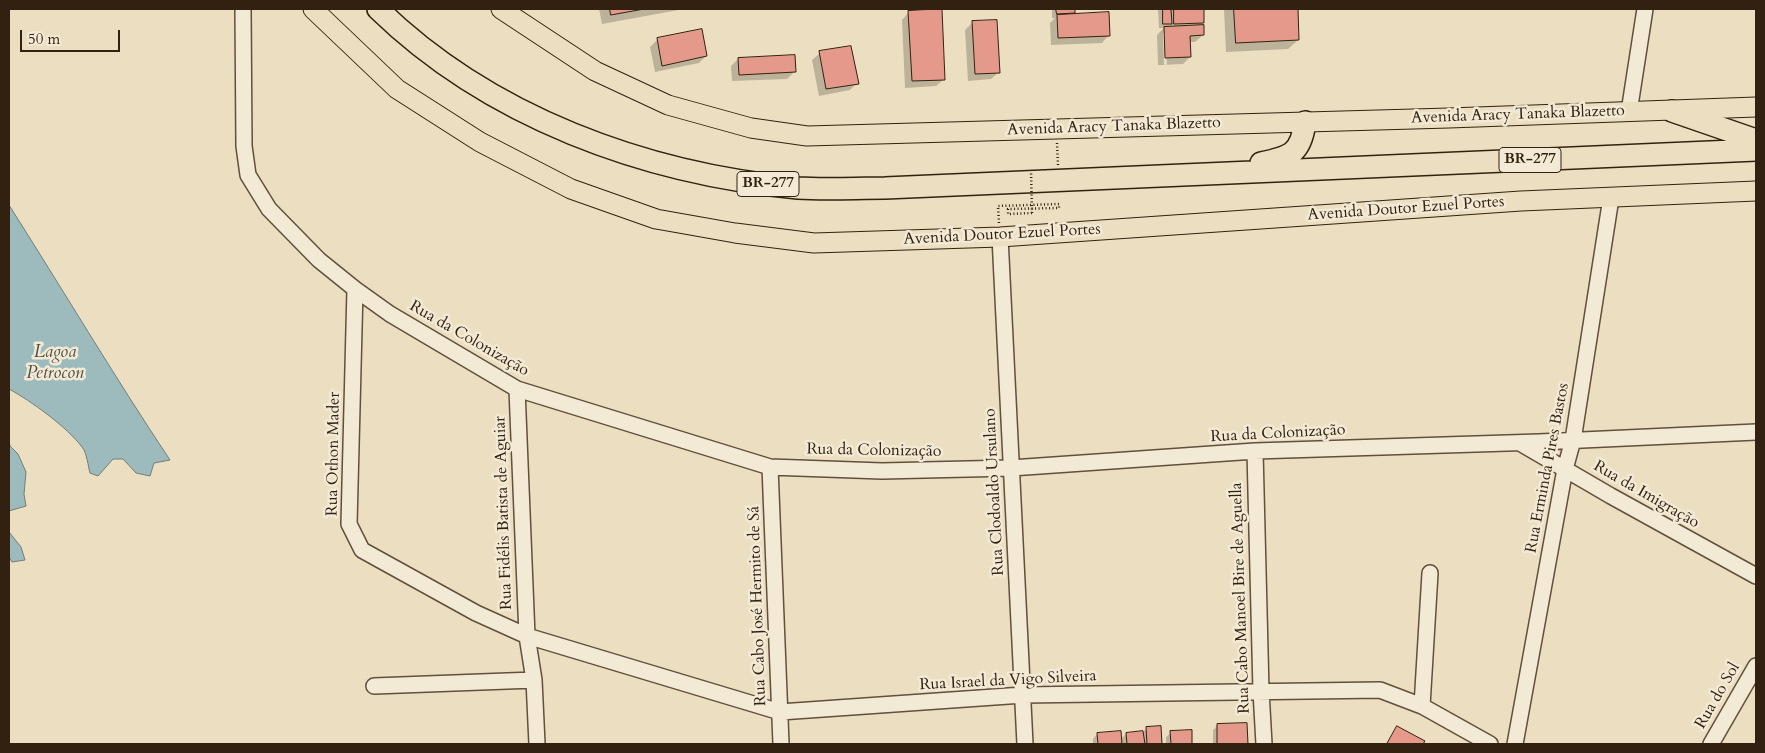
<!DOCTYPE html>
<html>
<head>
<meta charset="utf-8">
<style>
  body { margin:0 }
  #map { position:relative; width:1765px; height:753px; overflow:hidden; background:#ecdec0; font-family:Cardo,serif }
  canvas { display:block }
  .frame { position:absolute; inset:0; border:10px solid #322110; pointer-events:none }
  .scale { position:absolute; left:20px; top:30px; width:100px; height:22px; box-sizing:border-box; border:2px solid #322110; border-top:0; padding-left:6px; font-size:15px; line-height:18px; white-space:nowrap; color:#322110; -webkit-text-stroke:4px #f3ead6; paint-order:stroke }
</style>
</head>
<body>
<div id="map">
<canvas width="1765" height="753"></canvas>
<div class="frame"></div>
<div class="scale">50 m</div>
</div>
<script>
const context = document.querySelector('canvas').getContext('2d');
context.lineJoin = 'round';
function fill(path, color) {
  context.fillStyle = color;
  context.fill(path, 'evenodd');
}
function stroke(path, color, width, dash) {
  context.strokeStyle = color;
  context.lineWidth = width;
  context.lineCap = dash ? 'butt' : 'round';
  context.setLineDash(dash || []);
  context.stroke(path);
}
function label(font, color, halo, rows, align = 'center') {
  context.font = font + ' Cardo,serif';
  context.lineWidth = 5;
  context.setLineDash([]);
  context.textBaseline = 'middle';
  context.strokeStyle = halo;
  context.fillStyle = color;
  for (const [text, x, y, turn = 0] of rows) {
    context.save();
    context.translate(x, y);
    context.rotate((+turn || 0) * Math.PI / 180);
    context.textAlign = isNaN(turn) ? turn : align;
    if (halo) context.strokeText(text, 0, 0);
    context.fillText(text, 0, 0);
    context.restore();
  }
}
const water = new Path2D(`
  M9 205C63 290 114 376 170 460L154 463 150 476 136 473 123 459H113L98 476 90 473C88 466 87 453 82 447 67 427 31 401 9 389Z
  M9 441 10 446 18 454 26 472 24 494 26 506 9 511Z
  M9 532 21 547 25 560 12 562 9 557Z`);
const shadow = new Path2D(`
  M599 9H684L602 24Z
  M1052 9H1073V13L1071 15 1109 35 1102 43 1051 45 1050 23 1055 18H1052Z
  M1158 9H1203V23L1199 26 1203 35 1195 42H1189L1190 57 1183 64 1158 65 1157 35 1164 28H1159ZM1163 33H1165L1167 65H1164Z
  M1224 9H1296L1298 40 1288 49 1226 52Z
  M909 12 944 79 936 86 905 88 902 20Z
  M972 23 999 72 991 79 968 81 965 30Z
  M701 31 706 56 699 63 655 72 650 47 657 40Z
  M820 53 857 83 850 90 819 96 812 60Z
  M738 59 795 71 787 79 732 81 731 66Z
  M1246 725 1247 744H1213V730L1217 726Z
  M1160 727 1161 744H1093V739L1097 734 1120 740 1126 734 1142 733 1147 728Z
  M1397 727 1423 741 1421 744H1386Z
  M1190 732 1191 744H1166V737L1171 733Z`);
const building = new Path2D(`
  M610 9H644L611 15Z
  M942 9 945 80 912 81 908 11Z
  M1056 9H1075V13L1057 14Z
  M1163 9H1171L1172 24H1163Z
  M1174 9H1204V23L1174 24Z
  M1234 9H1298L1299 40 1236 43Z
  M1109 12 1110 36 1058 38 1057 15Z
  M997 20 1000 73 975 74 972 21Z
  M1204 25V35L1190 36 1191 57 1165 58 1164 27Z
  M702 29 707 56 662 66 657 38Z
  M851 46 859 84 826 89 819 51Z
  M795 55 796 72 739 75 738 58Z
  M1247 723 1248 744H1217V724Z
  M1161 726 1162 744H1147L1146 727Z
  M1397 726 1425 741 1423 744H1387Z
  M1192 730V744H1171L1170 731Z
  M1121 731 1122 744H1098L1097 733Z
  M1143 731 1145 744H1127L1126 733Z`);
const path = new Path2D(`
  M1057 143 1058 165
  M999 223 998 206 1059 204V208L1008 209V214L1032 213`);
const minor = new Path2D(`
  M243 9 244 146 248 175 269 209 319 260 355 289 390 314 517 389 770 467 882 471 1011 468 1255 451 1539 442 1756 432
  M1629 112 1645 9
  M1000 237 1025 744
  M355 289 349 524 362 550 476 613 527 636 780 712 1023 695 1380 690 1422 706 1490 744
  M517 389 527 636 534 680 537 744
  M1520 443 1611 496 1756 576
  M1255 451 1261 691 1264 744
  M770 467 781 744
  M374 686 534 680
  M1422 706 1430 573
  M1515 744 1565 469 1573 440 1611 198
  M1711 744 1756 666`);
const major = new Path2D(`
  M313 9 397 89 480 142 571 189 656 219 735 233 814 243 1000 237 1521 201 1756 191
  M501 9 595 71 668 105 751 128 807 136 1449 118 1756 107`);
const highway = new Path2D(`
  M378 9C489 117 645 174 798 188 827 190 856 188 885 188L1756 150
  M1672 111 1756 140
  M1261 163C1290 157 1301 154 1305 122`);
const pathBridge = new Path2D(`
  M1031 170 1032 213`);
const shields = [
  [1530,160,62],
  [768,184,62]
];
const shieldNames = [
  ["BR-277",1530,160],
  ["BR-277",768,184]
];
const streetNames = [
  ["Avenida Aracy Tanaka Blazetto",1518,115,-2],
  ["Avenida Aracy Tanaka Blazetto",1114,127,-2],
  ["Avenida Doutor Ezuel Portes",1406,209,-4],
  ["Avenida Doutor Ezuel Portes",1002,235,-3],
  ["Rua da Colonização",469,339,30],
  ["Rua da Colonização",1278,434,-3],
  ["Rua da Colonização",874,451,1],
  ["Rua Othon Mader",334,454,-89],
  ["Rua Erminda Pires Bastos",1548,468,-79],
  ["Rua Clodoaldo Ursulano",995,492,-93],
  ["Rua da Imigração",1646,495,30],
  ["Rua Fidélis Batista de Aguiar",504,513,-92],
  ["Rua Cabo Manoel Bire de Aguella",1241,598,-92],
  ["Rua Cabo José Hermito de Sá",758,606,-92],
  ["Rua Israel da Vigo Silveira",1008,681,-3],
  ["Rua do Sol",1718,696,-60]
];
const waterNames = [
  ["Lagoa",55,353],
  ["Petrocon",55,374]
];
fill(water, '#9dbabc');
stroke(water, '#727d77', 1);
fill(shadow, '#0003');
fill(building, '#e4998a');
stroke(building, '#322110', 1);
stroke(minor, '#60503c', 18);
stroke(major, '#322110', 21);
stroke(highway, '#322110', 24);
stroke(path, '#322110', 2.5, [1, 2.5]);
stroke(minor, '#f3ead6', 15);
stroke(major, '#ecdec0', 19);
stroke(highway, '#ecdec0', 21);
stroke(pathBridge, '#322110', 2.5, [1, 2.5]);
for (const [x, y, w] of shields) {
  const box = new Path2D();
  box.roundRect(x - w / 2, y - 12.5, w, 25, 4);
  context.fillStyle = '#f3ead6';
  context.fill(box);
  stroke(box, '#322110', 1);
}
label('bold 15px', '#322110', null, shieldNames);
label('16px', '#322110', '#f3ead6', streetNames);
label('italic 18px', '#524f44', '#f3ead6', waterNames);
</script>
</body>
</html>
